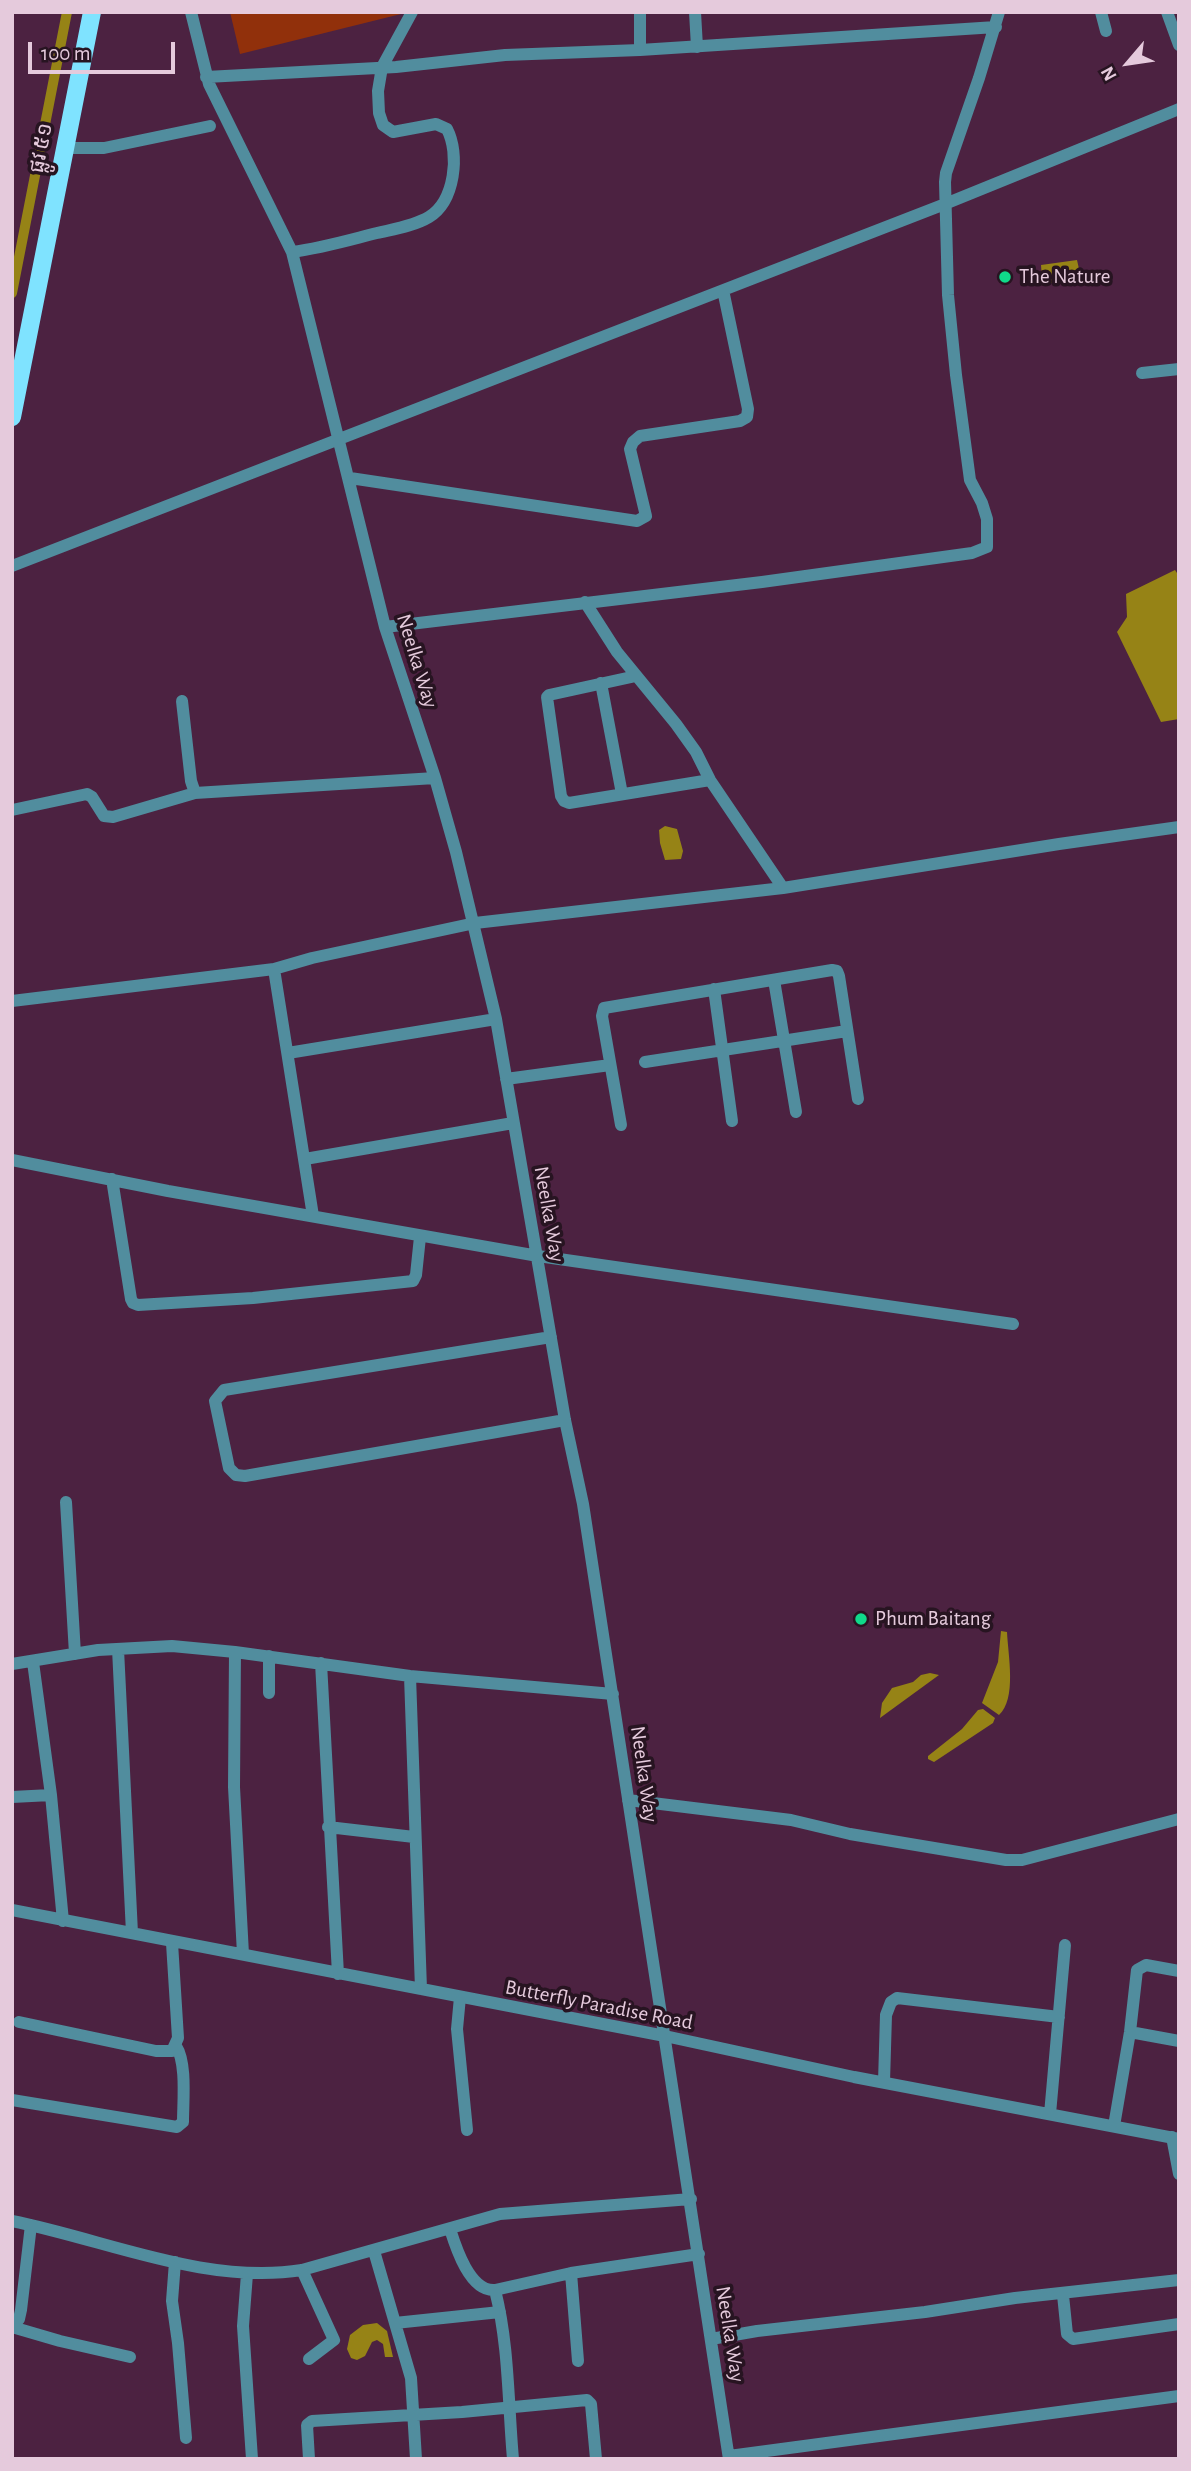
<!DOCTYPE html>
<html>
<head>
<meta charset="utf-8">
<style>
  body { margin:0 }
  #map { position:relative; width:1191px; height:2471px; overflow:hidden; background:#4c2241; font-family:"Alegreya Sans",sans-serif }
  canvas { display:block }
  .frame { position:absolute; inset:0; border:14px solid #e5cadc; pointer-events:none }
  .north { position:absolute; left:1093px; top:28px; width:70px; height:70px; -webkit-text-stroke:5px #271421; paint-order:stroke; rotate:241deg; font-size:19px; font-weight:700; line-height:28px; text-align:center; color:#e5cadc }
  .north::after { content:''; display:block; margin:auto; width:24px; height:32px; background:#e5cadc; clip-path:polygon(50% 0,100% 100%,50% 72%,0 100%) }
  .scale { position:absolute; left:28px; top:42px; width:147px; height:32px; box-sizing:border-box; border:4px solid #e5cadc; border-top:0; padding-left:9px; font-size:21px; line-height:24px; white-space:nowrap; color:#e5cadc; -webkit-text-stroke:5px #271421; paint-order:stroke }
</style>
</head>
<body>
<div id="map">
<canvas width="1191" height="2471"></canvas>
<div class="frame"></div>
<div class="north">N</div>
<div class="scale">100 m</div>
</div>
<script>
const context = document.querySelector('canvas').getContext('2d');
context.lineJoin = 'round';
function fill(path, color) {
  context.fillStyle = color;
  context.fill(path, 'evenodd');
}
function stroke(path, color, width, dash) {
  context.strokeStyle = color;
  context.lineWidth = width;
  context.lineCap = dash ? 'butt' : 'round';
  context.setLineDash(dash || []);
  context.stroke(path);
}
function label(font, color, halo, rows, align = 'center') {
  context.font = font + ' "Alegreya Sans","Noto Sans Khmer",sans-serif';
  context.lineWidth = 7;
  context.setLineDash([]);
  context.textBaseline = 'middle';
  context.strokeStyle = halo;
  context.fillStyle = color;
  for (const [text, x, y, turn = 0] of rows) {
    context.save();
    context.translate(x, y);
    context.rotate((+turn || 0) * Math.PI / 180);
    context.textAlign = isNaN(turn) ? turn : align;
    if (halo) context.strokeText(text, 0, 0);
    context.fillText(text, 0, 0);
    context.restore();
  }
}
const green = new Path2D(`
  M230 12H400L401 14 240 54Z`);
const water = new Path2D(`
  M1077 260 1079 269 1075 279 1045 284 1042 279 1041 265Z
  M1175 570 1179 576V719L1161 722 1117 632 1127 617 1126 594Z
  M665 826 677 829 683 851 681 859 665 860 660 843 659 830Z
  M1001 1631 1007 1632C1008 1655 1017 1699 999 1715L982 1703 998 1662Z
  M930 1673 939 1675 880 1718 882 1703 892 1688 913 1682 921 1675Z
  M983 1709 995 1718 993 1723 934 1762 928 1759V1756L962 1729 978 1710Z
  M377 2323 387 2331 393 2357H385L383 2344 377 2340 372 2342 365 2356 357 2360 351 2358 347 2349 350 2335 363 2325Z`);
const canal = new Path2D(`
  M12 293 67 12`);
const minor = new Path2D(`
  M191 12 209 84 292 252 385 627 435 778 456 852 496 1019 565 1420 583 1504 729 2459
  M640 12V50
  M695 12 697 47
  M1101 12 1106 31
  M1167 12 1179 45
  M206 77 396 67 505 55 640 50 996 27
  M64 148H104L210 126
  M292 252C322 248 349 240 377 233 394 229 414 226 429 217 455 201 460 154 447 129L436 124 393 132 383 125 379 113 378 91 382 67 412 12
  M1142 373 1179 369
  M350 478 637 521 646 516 630 449 633 442 640 436 740 421 747 417 748 409 723 290
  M12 566 945 204 1179 109
  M585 602 617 652 676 724 696 752 710 780 783 888
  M385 627 762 582 972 553 987 547V519L982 503 970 480 956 375 948 295 945 182 946 173 979 78 999 12
  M636 676 549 695 547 697 561 796 564 801 569 803 710 780
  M601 683 622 794
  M182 701 191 781 195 793
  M12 810 87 794 92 797 104 816 113 817 195 793 435 778
  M274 969 313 1216
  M774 980 796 1112
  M714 989 732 1121
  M12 1001 274 969 312 958 475 923 783 888 1059 844 1179 827
  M288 1053 496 1019
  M645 1062 847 1031
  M506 1079 610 1065
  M621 1125 602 1016 604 1008 832 970 837 971 839 976 858 1099
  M305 1159 513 1123
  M12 1160 168 1191 538 1256 1013 1324
  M112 1179 131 1299 133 1303 138 1305 253 1298 413 1281 416 1275 420 1237
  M551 1337 224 1390 215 1401 229 1468 236 1475 245 1476 565 1420
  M66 1502 75 1654
  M118 1649 132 1933
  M235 1652 234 1787 243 1954
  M269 1656V1693
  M33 1662 51 1795 63 1921
  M321 1663 338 1974
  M12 1664 98 1650 172 1646 235 1652 410 1676 613 1694
  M410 1676 421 1989
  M12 1797 51 1795
  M628 1800 791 1820 850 1834 1006 1860H1022L1179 1819
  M328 1827 414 1837
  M12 1910 665 2036 854 2077 1179 2139
  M460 1997 457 2029 467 2130
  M19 2022 156 2051H172L178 2038 172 1943
  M1130 2032 1179 2041
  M884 2082 886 2015 891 2002 897 1998 1059 2017
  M12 2100 177 2127 183 2122C183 2101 187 2063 176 2046
  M1050 2114 1065 1945
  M1114 2126 1130 2032 1137 1970 1146 1965 1179 1971
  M1172 2137 1179 2174
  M12 2221C107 2240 205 2285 302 2270L500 2214 691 2199
  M450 2229C456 2248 470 2292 495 2290
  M374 2251 411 2378 416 2459
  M175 2262 172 2301 178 2343 186 2438
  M302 2270 334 2340 309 2359
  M571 2273 578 2361
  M247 2274 243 2326 252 2459
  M1063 2295 1067 2334 1073 2339 1179 2324
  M395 2323 500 2312
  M12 2327 60 2341 130 2357
  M12 2327 19 2319 21 2310 31 2225
  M711 2339 757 2331 925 2312 1015 2298 1179 2280
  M729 2456 1179 2396
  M309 2459 307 2425 312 2421 462 2412 587 2400 591 2404 596 2459
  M513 2459C508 2403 509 2345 495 2290L571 2273 699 2254`);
const major = new Path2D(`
  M12 417 92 12`);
const markers = [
  [1005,277,7,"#10d98a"],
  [861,1619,7,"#10d98a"]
];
const streetNames = [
  ["ផ្លូវ ៥១",41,148,-79],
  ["Neelka Way",417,661,73],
  ["Neelka Way",549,1214,80],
  ["Neelka Way",644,1774,82],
  ["Butterfly Paradise Road",599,2005,11],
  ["Neelka Way",730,2334,81]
];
const poiNames = [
  ["The Nature",1019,277],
  ["Phum Baitang",875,1619]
];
fill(green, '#91300b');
fill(water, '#968316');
stroke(canal, '#968316', 10);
stroke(minor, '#518d9e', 12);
stroke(major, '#7fe3ff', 18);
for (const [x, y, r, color] of markers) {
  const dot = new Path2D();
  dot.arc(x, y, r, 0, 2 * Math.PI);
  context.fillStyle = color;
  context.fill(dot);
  stroke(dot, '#271421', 2.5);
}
label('21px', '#e5cadc', '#271421', streetNames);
label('21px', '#e5cadc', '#271421', poiNames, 'left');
</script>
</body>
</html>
